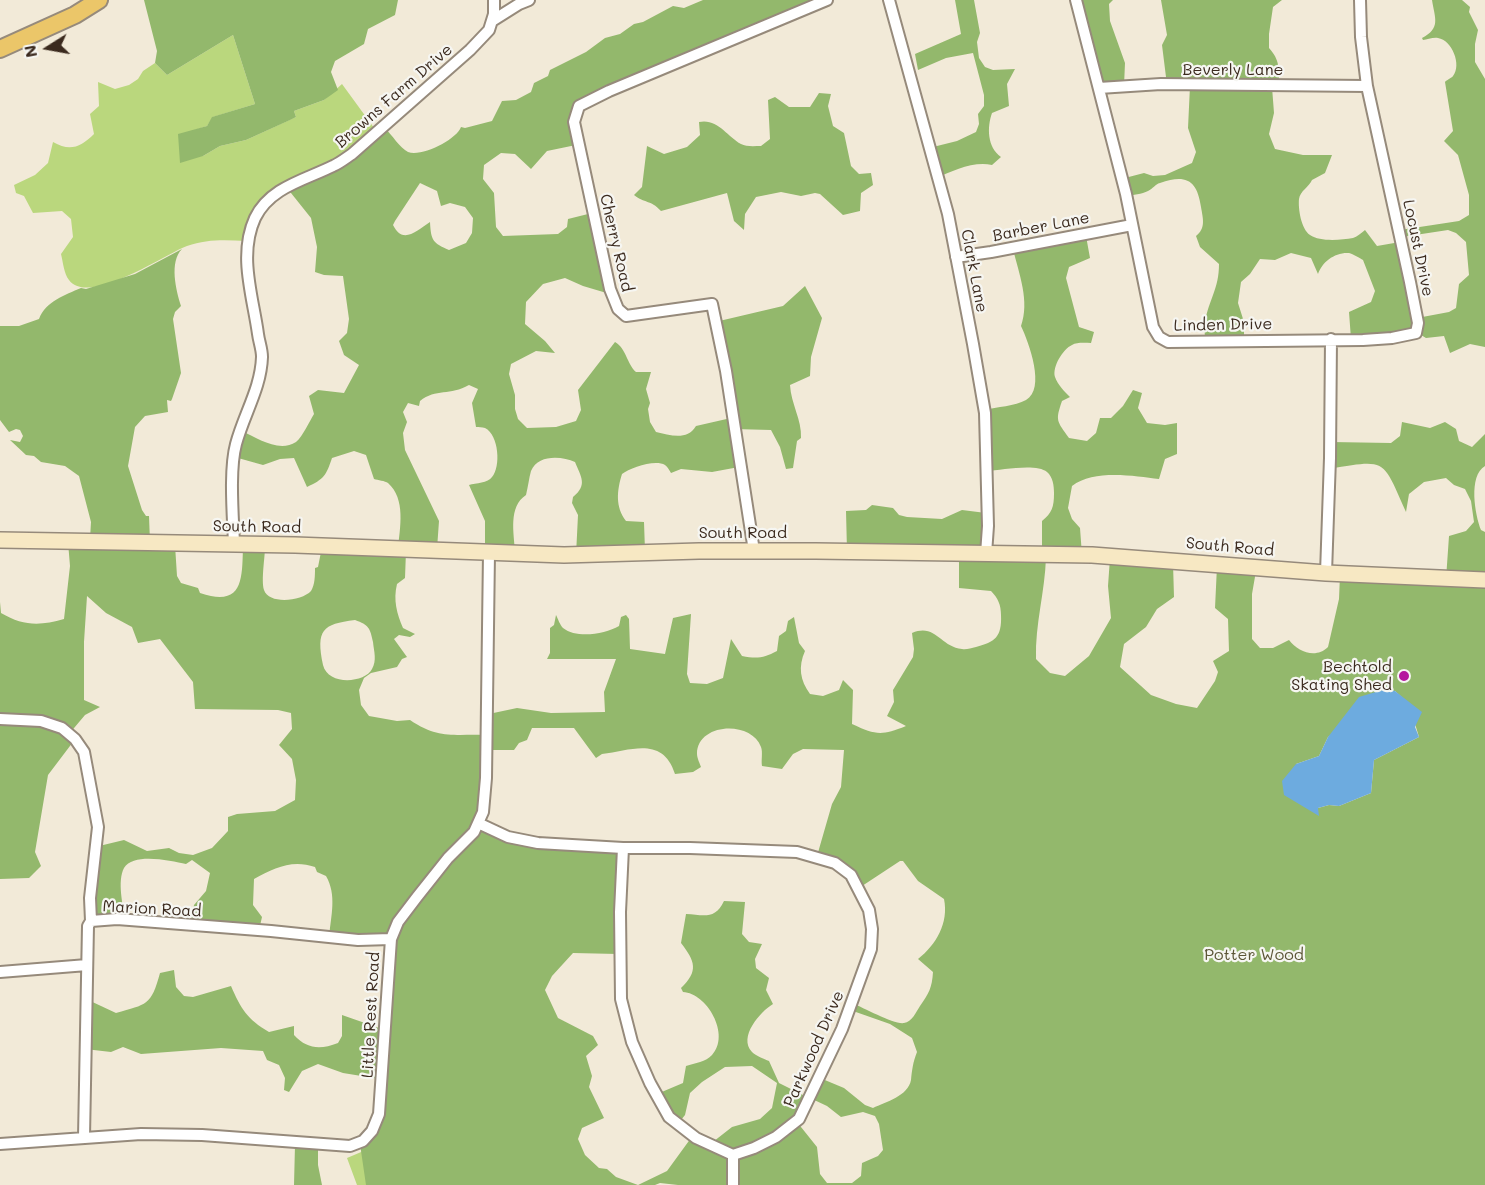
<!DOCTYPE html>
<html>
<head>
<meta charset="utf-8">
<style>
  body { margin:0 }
  #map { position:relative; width:1485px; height:1185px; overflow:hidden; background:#f2ead8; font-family:Mali,sans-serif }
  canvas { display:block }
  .north { position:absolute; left:18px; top:18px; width:60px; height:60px; -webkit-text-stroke:4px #f6f6f2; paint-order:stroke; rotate:259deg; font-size:16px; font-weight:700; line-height:24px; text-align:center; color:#3b2a1e }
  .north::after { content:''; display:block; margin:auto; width:21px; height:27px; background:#3b2a1e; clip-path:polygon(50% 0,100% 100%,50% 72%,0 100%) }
</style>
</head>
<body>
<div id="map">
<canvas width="1485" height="1185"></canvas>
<div class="north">N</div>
</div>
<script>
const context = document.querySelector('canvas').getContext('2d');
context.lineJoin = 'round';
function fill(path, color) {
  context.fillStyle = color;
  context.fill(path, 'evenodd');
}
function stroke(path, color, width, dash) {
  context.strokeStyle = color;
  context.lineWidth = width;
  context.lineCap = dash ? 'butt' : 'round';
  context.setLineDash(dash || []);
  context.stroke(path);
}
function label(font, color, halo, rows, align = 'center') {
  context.font = font + ' Mali,sans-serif';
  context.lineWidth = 4.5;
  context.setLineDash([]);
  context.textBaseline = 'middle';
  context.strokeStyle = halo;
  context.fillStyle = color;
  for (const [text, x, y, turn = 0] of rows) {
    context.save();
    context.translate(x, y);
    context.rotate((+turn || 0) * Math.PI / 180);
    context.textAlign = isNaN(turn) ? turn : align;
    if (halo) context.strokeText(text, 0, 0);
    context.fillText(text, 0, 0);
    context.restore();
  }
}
const green = new Path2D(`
  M233 35 255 104 213 117 207 126 180 135 203 156 220 146 246 140 296 117 294 111 324 100 342 84 377 132 355 151 267 200 246 241C225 240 207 239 187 246 165 254 89 307 69 280 64 274 63 262 61 254L73 237 71 219 62 211 33 213 24 196 16 193 14 185 35 175 48 163 53 142C70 152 81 147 94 134L90 114 99 106 98 82 115 89 129 85 138 79 143 71 155 63 167 75Z
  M399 1136 408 1185H357L347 1158Z`);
const forest = new Path2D(`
  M144 0H398L395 15 368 29 364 44 335 61 331 72 338 90 324 100 294 111 296 117 290 120 246 140 220 146 203 156 180 163 178 134 207 126 212 117 255 104 233 35 167 75 155 63 157 51Z
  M703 0H826L579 107 576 145 547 151 531 169 515 154 501 153 484 165 483 179 494 193 496 227 503 236 558 234 567 227 568 219 592 213 610 294 583 286 565 278 543 284 526 302 525 324 545 341 555 353 536 351 511 364 509 374 515 395V409L518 419 527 428 556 427 576 421 581 410 578 390 615 342C626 348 627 364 636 372H651L646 389 650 403 648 409 650 422 656 432C670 435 687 441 696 426L731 418 715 322 783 306 805 286 822 318 811 357 810 376 790 385C791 404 802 420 801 438L797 441 793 468 786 469 780 447 771 430 734 429 739 467 712 472 681 469 671 473C669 470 668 467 665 465 655 459 630 468 622 474 617 490 615 507 626 521L644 522 645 551 576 555 578 515 572 503 573 497C588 485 581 477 575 462 562 456 538 454 531 471 529 478 528 487 526 495 508 507 514 533 515 552H485V521L469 485C476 483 488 483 492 477 501 467 499 435 485 428 482 427 479 427 476 427L472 403 478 389 469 385C450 396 436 388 420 401L419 406 408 403 403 412 407 422 403 433 405 450 439 521 437 549 406 551 405 578 397 584C393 600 397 614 403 628L415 634 410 637 399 635 394 639 407 657 402 659 397 667 371 673 364 678 359 690 361 705 369 716 397 721 410 720C438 739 452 734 484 735V715L517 708 551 713 605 712 604 692 616 659H547L550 653V628L554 625 556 615C558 619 560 625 563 628 577 639 605 634 619 626L621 617 626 615 629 619 630 649 665 654 673 618 691 614 687 674 690 683 707 684 723 678 731 639 742 656C757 659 764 658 777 651L779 636 786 631 788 621 794 617 799 643 805 651C798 667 800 680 810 694L823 696 839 690 843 680 853 690 852 724C876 735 881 736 906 726L887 716 894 702 893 690 913 657 914 649 912 633C936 623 940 647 962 649 966 650 971 648 976 647 995 642 1002 637 1001 615 1001 605 998 598 991 591L959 588V556L847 551 846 511 866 510 872 505 893 508 899 515 907 517 942 519 962 510 986 513 985 554 1042 553V521C1052 513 1054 507 1054 493 1054 486 1053 477 1047 472 1037 463 1001 470 987 471L984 410C997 407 1015 406 1026 400 1046 389 1029 343 1021 326 1030 301 1019 274 1013 249L1086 236 1090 258 1069 267 1066 278 1079 327 1094 332 1091 343C1085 343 1077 342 1072 345 1063 349 1052 367 1055 377 1058 385 1064 391 1070 397L1062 401C1055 421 1057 421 1069 438L1087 441 1096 433 1100 418H1111L1123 406 1133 390 1142 393 1138 408 1147 423 1165 425 1177 423V454L1165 459 1159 479C1134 476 1094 469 1072 486L1068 508 1072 519 1080 528 1082 555 1046 557C1045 592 1035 624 1036 659L1050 673 1065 676 1089 656 1111 618 1108 586 1110 558 1173 563 1174 597 1157 609 1146 627 1124 644 1120 667 1151 695 1176 704 1197 708 1215 681 1218 672 1213 661 1229 651 1228 619 1215 608 1217 566 1256 571 1252 594V639L1260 648H1273L1289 640C1298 652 1316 659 1328 647L1339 599 1340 575 1446 579 1449 536 1466 531 1474 522 1471 501 1465 489 1454 485 1446 478 1424 482 1409 494 1406 512C1382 459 1388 459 1329 469L1331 442 1391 443 1400 436 1402 422 1430 428 1445 422 1456 429 1459 441 1472 447 1485 434V466C1468 476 1475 515 1481 530L1485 532V1185H678L660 1183 655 1185H366L360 1144 378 1115 380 1079 343 1073 318 1064 302 1071 289 1092 284 1090 285 1078 279 1065 267 1060 263 1051 221 1048 141 1054 123 1047 111 1052 85 1049 86 999 116 1013C147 1004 151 1006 160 973L174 970 176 987 184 996 193 997 231 986C241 1009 247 1019 269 1032L294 1026V1035C307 1049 320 1050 338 1043L342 1036V1015L382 1029 389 943 329 937C331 916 337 895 326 876L317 872 315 867C292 859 274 868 254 879L253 905 262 917 259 930 190 925 194 905 206 891 210 873 192 860 186 864C171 861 134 852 124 868 117 881 123 906 125 919L90 922 95 847 124 840 147 851 169 848 179 853 193 855 212 848 228 831V817L237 814 275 811 295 800 296 780 292 759 279 745 292 729 291 713 278 710 195 709 193 682 160 639 138 643 132 627 106 613 87 596 84 642V700L100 707 85 715 69 734 73 742 48 775 35 852 41 866 29 878 0 879V602L1 613C23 626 40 626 64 619L70 566 68 542 90 539 91 522 79 476 65 466 41 462 34 456 26 455 10 440 20 442 23 436 20 430 16 429 9 432 0 420V326H19L39 319C46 301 65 295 81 288L86 289 135 274 182 249C169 262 176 290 181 306L175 312 173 319 181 373 172 399 171 401 167 400 168 412 145 416 135 427 128 466 142 510 146 516H149L150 542 175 545 177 576 181 583 198 588 200 593C244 608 242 578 243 546L265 547C265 557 261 580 264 590 269 605 302 601 311 591 315 585 315 575 315 568L318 567 322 547 398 548C400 528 406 499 388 483 385 481 378 480 374 479L366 455 354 451 332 458C326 476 324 479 307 487L294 458 280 459 263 465 238 458 242 431C257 438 279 453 296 442 303 436 309 422 314 414L309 396 318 390 344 393 359 365 344 355 339 341 347 333 349 319 343 276 324 275 315 272 317 247 311 218 287 188 327 169 385 128C392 135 400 148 408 152 422 157 456 140 461 127L465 128 492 121 502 101 516 100 531 92 534 83 548 76 550 70 586 52 605 38 620 34 634 24 643 22 673 6 684 8ZM420 183 437 191 441 206 450 203 465 207 473 218 472 233 466 243 449 250C433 243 431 241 430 222 416 231 403 245 393 225L395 221ZM355 620C369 625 370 628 373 642 374 652 377 660 372 669 365 683 328 686 323 665 316 630 322 624 355 620ZM1395 691 1409 704 1419 737 1374 760 1371 793 1339 806 1329 805 1318 808 1296 764 1319 756 1328 737ZM532 728H574L596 758 602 754C632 750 663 736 675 774L693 772 701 767C700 764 697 758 697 754 697 723 751 720 761 747 763 752 761 760 762 766L782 769 793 754 803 749 844 750 841 787 832 804 817 856 850 876 859 888 900 861H903L918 881 944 899C949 923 936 945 918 959L933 972C932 988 929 993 920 1006 916 1012 912 1022 904 1023 895 1025 864 1008 852 1003L853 1011 890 1024 912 1038 917 1052C913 1062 912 1070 911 1080 908 1096 886 1102 873 1108L865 1105 844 1088 820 1078 809 1098 779 1083 769 1061C764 1059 756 1056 752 1052 738 1037 760 1012 773 1004L766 990 769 978 756 968 755 959 762 944 749 942 742 934 745 902 724 901C715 920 704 915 686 914L681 943C695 961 699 971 681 988L683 992C707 993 731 1035 712 1055 706 1062 695 1063 686 1066L683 1083 657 1094 677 1125 685 1115 690 1093 702 1082 725 1067 752 1066 777 1083 772 1108 760 1119 732 1127 709 1145 691 1138 667 1171 638 1185 616 1177 607 1169 599 1168 585 1155 578 1139 582 1128 604 1118 589 1087 592 1076 586 1056 598 1045 593 1036 558 1018 545 990 552 976 573 953 618 954 622 850 508 838 478 820 488 750H514L519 743 527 740ZM810 1098 827 1106 841 1117 863 1112 875 1116 879 1124 883 1150 878 1156 862 1163 861 1176 852 1183H827L820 1174 817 1147 797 1122Z
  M955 0H974L980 33 977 42 979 58 985 67 993 70 1015 69 1007 84 1009 106 992 113C987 127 987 147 1001 157L992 165C973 161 953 171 936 178L929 148 957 141 976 132 979 124 978 114 984 106V95L973 53 946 58 918 70 915 54 961 34Z
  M1074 0H1113L1109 4 1110 21 1125 63 1124 86 1102 88Z
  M1161 0H1282L1273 7 1269 34V48C1280 60 1279 69 1279 84L1272 87 1274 113 1269 134 1275 149 1303 155H1332L1325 173 1312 180C1309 187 1300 191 1299 199 1298 208 1301 229 1310 235 1320 242 1341 240 1353 238 1357 237 1361 233 1365 230L1377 246 1400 242 1417 318 1449 312 1456 308 1459 284 1469 275 1466 242 1456 233 1448 230 1402 237 1400 230 1459 221 1469 215V195L1458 155 1444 141 1453 131 1445 82C1445 81 1453 77 1453 76 1462 65 1452 40 1438 38 1433 37 1427 40 1423 40L1422 38C1441 28 1435 19 1432 0H1462L1470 7 1469 12 1478 30 1475 44V62L1485 79V347L1470 344 1450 353 1444 336 1426 338 1416 332 1351 339 1349 312 1371 302 1375 291 1363 260C1360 258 1353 254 1349 253 1335 252 1322 262 1318 274L1311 258 1291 253 1275 260 1260 259 1250 274 1241 282 1238 303 1244 322V339L1205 341C1205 335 1204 328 1205 322 1209 299 1219 289 1219 264L1200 247 1196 236C1206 228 1203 219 1201 207 1197 180 1186 174 1160 183 1155 184 1153 189 1148 191 1142 194 1133 195 1126 196L1121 179 1144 173 1153 176 1165 175 1192 163 1196 152 1188 128 1190 86 1167 85 1162 45 1167 35Z
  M819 93 831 94 828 106 833 126 844 133 851 166 859 174 871 173 873 185 861 193 860 211 843 215 820 194 815 193 801 196 781 192 756 197 745 214 744 230 734 221 727 193 661 211C650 199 645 204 634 195L642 187 647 146 664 154 687 147 700 135 699 122C717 118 727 136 741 144 746 147 755 146 761 146L770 139 768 100 775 97 789 107H810Z
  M295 1145 318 1146V1165L322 1185H294Z`);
const water = new Path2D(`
  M1386 689 1395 691 1422 712 1415 727 1419 737 1374 760 1371 793 1339 806 1329 805 1318 808 1319 816 1284 795 1282 781 1296 764 1319 756 1328 737 1359 697Z`);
const street = new Path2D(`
  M889 0 948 214 973 344 985 413 988 526 986 554
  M1076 0 1126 194 1153 327 1159 337 1168 342 1363 340 1392 338 1416 333 1418 323 1410 282 1367 86 1361 37 1360 0
  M492 21 519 4 529 0
  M1099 88 1161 84 1367 86
  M956 257 991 252 1132 225
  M234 544C233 516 229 470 236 444 244 414 261 388 262 357 262 349 259 342 258 334 253 297 238 255 255 218 270 187 305 180 333 166 340 163 346 158 352 154L470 50 489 30 494 14V0
  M754 551 726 371 712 304 626 316 618 309 610 289 574 122 579 106 609 91 827 0
  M1326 573 1330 458 1331 339
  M0 719 41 721 62 728 75 739 84 752 98 827 90 898 91 921
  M478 823 508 837 538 843 623 848H690L797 852 835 863 851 875 869 910 872 929 871 949 842 1029 799 1119 776 1137 754 1148 733 1155 696 1138 669 1117 650 1083 632 1042 621 999 620 912 623 848
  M0 972 87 965
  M84 1137 88 926 91 921 117 919 271 931 358 940 391 939
  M0 1144 141 1134 202 1135 350 1146 363 1141 372 1131 379 1114 391 939 398 922 417 897 448 858 474 832 483 812 486 778 489 553
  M733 1185V1155`);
const secondary = new Path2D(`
  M0 540 295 545 564 555 699 551H816L1092 555 1326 573 1485 580`);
const primary = new Path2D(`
  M0 49 75 15 99 0`);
const markers = [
  [1404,676,6,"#b5179e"]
];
const streetNames = [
  ["Beverly Lane",1233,70],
  ["Browns Farm Drive",394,96,-41],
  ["Barber Lane",1041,227,-11],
  ["Cherry Road",616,243,77],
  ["Locust Drive",1418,248,78],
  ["Clark Lane",974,271,79],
  ["Linden Drive",1223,325,-1],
  ["South Road",257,527,1],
  ["South Road",743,533],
  ["South Road",1230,547,5],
  ["Marion Road",152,909,3],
  ["Little Rest Road",371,1015,-87],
  ["Parkwood Drive",814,1049,-66]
];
const poiNames = [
  ["Bechtold",1392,667],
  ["Skating Shed",1392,685]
];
const parkNames = [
  ["Potter Wood",1254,955]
];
fill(green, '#bad77d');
fill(forest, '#93b86c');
fill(water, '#6dabdf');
stroke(street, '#968a7b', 14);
stroke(secondary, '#968a7b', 18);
stroke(primary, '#968a7b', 20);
stroke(street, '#fff', 10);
stroke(secondary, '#f7e8c3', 15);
stroke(primary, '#ebc669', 16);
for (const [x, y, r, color] of markers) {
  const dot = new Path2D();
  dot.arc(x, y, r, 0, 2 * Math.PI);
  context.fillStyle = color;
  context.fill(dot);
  stroke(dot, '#f6f6f2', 2);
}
label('16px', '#3b2a1e', '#f6f6f2', streetNames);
label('16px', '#3b2a1e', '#f6f6f2', poiNames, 'right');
label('16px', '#5b5536', '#f6f6f2', parkNames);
</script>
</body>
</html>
